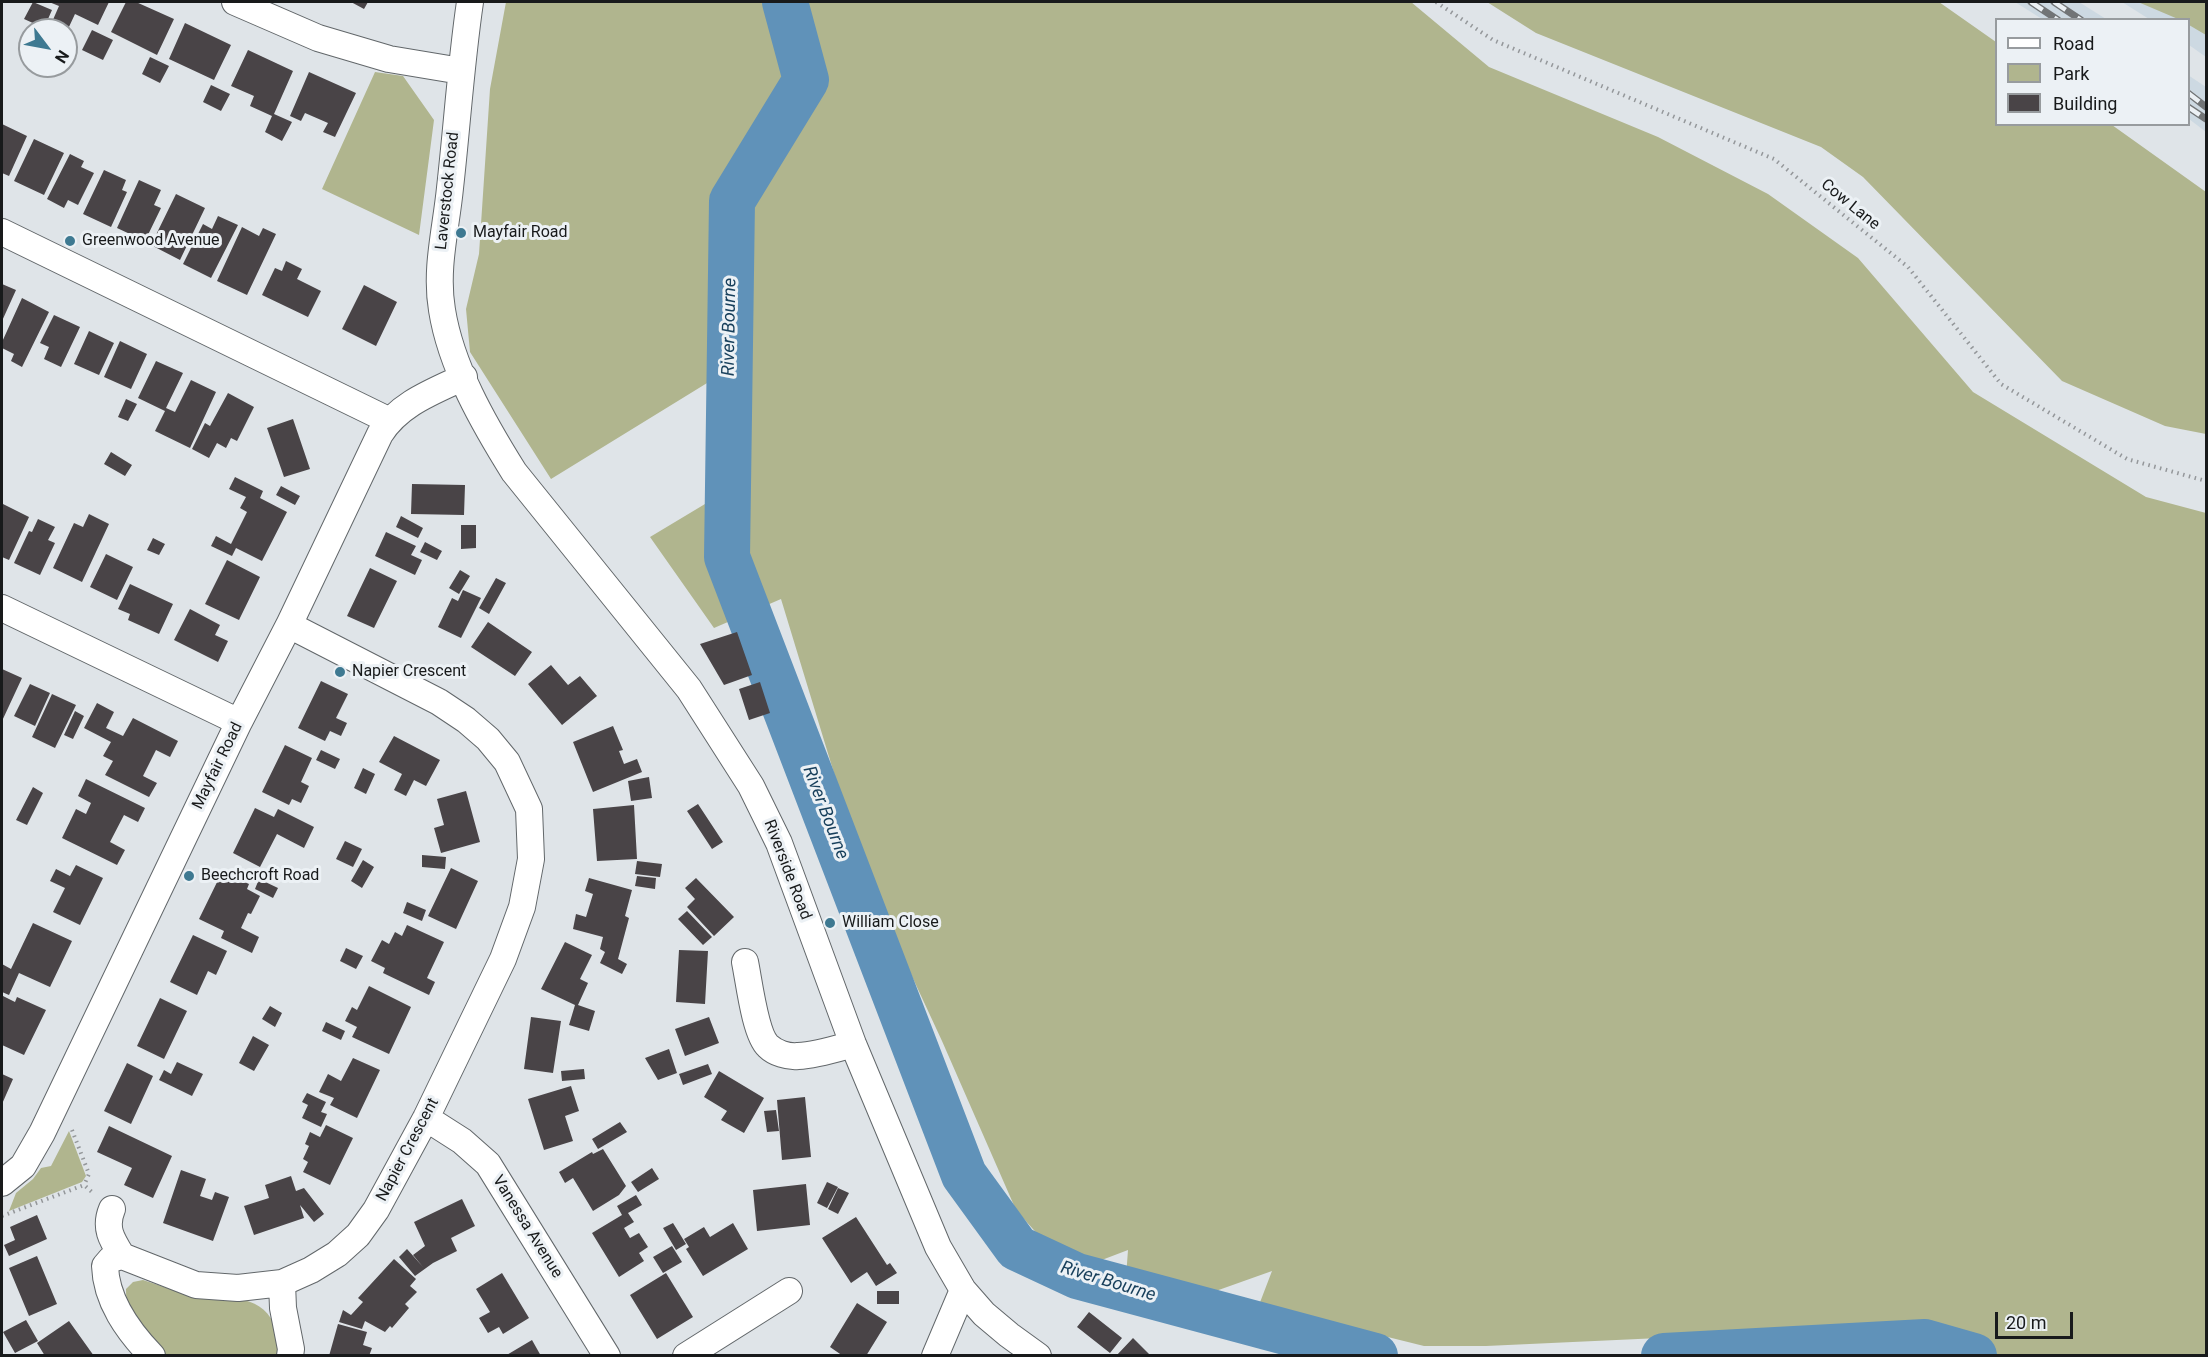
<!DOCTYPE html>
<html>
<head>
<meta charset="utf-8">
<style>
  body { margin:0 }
  #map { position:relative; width:2208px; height:1357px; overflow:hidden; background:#dfe4e8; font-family:Roboto,sans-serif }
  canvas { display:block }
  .frame { position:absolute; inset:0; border:3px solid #181a1b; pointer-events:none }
  .legend { position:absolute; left:1995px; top:18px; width:195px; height:108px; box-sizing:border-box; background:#ecf1f5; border:2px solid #979b9e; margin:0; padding:8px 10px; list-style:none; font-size:18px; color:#181a1b }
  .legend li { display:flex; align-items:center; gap:12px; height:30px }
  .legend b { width:30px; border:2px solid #979b9e }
  .north { position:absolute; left:18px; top:18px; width:60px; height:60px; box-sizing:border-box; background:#ecf1f5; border:2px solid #979b9e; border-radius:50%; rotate:122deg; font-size:16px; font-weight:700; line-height:24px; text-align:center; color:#181a1b }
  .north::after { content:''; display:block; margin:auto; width:21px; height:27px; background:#3e7991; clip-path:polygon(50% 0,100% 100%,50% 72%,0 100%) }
  .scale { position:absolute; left:1995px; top:1312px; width:78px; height:27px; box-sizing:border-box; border:3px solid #181a1b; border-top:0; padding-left:8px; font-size:18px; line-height:21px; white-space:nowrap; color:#181a1b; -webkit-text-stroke:4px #ecf1f5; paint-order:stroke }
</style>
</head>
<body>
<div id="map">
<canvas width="2208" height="1357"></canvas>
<div class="frame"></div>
<ul class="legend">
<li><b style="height:8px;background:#fff"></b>Road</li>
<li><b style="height:16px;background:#b0b58e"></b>Park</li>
<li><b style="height:16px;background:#494447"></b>Building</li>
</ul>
<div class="north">N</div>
<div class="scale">20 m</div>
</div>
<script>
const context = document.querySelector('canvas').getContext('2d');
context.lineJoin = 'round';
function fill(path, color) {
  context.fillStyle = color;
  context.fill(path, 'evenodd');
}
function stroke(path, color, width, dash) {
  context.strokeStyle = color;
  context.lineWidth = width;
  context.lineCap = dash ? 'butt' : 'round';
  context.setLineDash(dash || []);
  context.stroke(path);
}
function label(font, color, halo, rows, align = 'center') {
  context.font = font + ' Roboto,sans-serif';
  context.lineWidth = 6;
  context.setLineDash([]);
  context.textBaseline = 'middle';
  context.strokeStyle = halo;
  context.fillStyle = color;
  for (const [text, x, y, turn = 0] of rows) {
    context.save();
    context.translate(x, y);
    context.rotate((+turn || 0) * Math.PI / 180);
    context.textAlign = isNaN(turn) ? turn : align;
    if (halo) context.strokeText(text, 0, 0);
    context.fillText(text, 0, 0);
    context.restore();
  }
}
const built = new Path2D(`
  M2015 2H2079L2106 19H2042Z
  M2122 2H2206V57L2189 45 2188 20 2149 19Z
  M2188 75 2206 87V132L2189 119Z`);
const green = new Path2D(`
  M506 2H1411L1489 67 1658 137 1768 194 1858 258 1973 392 2146 497 2206 513V1355H1851L1855 1329 1486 1346H1424L1259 1305 1272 1271 1213 1292 1126 1277 1128 1250 1086 1266 1041 1238 1016 1210 942 1041 865 875 781 599 714 628 650 537 710 501 712 380 551 479 470 352 466 309 479 254 490 89Z
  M1487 2H1939L1996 42V124L2112 125 2206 192V434L2165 426 2062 381 1863 177 1821 147 1536 33Z
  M2138 2H2206V35L2189 25 2188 20 2178 19Z
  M375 72 403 76 434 120 419 235 322 189Z
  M69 1131 86 1176 82 1182 9 1211 16 1193 33 1179 41 1168 51 1166Z
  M143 1280C159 1285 176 1292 192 1294 221 1299 260 1292 274 1324 278 1334 280 1345 278 1355H164C148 1336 125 1316 126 1289L133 1282Z`);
const river = new Path2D(`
  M785 2 806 80 732 201 727 557 964 1175 1017 1248 1077 1276 1375 1356
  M1664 1356 1925 1342 1974 1356`);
const building = new Path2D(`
  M33 2 52 10 44 28 24 19Z
  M49 2H109L98 25 75 14 68 29 52 22 59 6Z
  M126 2H136L174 19 157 55 111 32Z
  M351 2H368L364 9Z
  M185 23 231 45 214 80 169 59Z
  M92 30 113 40 103 60 82 50Z
  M248 50 293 71 274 114 292 122 282 141 265 132 272 116 250 106 254 96 231 86Z
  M150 57 169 66 160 83 142 74Z
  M309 72 356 93 335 137 323 132 328 123 305 113 301 121 290 116Z
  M211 85 230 94 221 111 203 102Z
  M2 124 27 136 9 176 2 173Z
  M34 139 64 153 44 195 14 181Z
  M70 154 84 161 81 167 94 173 78 205 68 200 64 208 47 199Z
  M104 170 126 180 122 190 127 192 111 227 83 214Z
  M139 180 161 190 154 205 161 208 145 241 117 228Z
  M176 194 205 208 180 260 151 245Z
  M218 216 238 225 211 278 183 264 203 224 212 229Z
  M242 227 259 236 263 228 276 234 247 295 217 281Z
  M286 261 302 269 297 279 321 291 308 317 262 295 275 268 282 271Z
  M2 284 16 290 2 321Z
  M364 285 397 302 376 346 342 329Z
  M22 298 49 312 22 367 11 361 14 354 2 348V342Z
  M54 315 80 327 61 367 44 359 49 347 40 343Z
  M89 331 114 343 99 375 74 364Z
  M120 341 147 354 131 389 104 377Z
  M156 361 183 373 166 408 175 412 191 380 216 392 190 448 155 431 165 411 138 398Z
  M228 393 254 407 237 441 231 438 226 448 217 443 209 458 192 449 205 423 210 426Z
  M126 399 137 404 128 421 118 417Z
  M293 419 310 469 284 477 267 428Z
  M111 452 132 465 125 476 104 464Z
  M235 477 263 491 260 498 287 512 262 561 236 548 232 556 211 546 216 536 231 544 247 512 240 508 246 497 229 489Z
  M412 484 465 485 464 515 411 514Z
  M281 486 300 496 295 505 276 495Z
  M3 504 29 517 9 560 2 557Z
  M89 514 109 524 82 582 53 568 74 523 83 527Z
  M401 516 423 528 418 538 396 527Z
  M38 519 55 527 48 540 55 543 40 575 14 563 29 531 32 532Z
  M461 525H476V548L461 549Z
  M386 532 416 546 411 555 422 560 415 575 375 556Z
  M153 538 165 544 159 555 147 550Z
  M425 542 442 551 437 560 420 552Z
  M106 554 133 567 117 600 90 587Z
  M227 560 260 577 239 620 205 604Z
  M370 568 397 581 374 628 347 616Z
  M460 570 470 576 459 594 449 588Z
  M496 578 506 583 489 614 479 608Z
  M130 584 173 604 159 634 128 620 130 614 118 609Z
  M463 590 481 598 461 638 438 627 452 598 458 601Z
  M190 609 220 625 215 635 228 641 218 662 174 640Z
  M488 622 532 652 515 676 471 647Z
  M737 632 752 675 724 685 700 644Z
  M551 665 568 685 580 676 597 696 562 725 528 684Z
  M2 669 22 678 2 721Z
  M321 681 348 694 336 718 347 723 341 736 330 731 325 741 298 728Z
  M760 682 770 713 749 720 739 689Z
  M30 684 50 693 35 726 14 716Z
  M52 694 76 705 55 748 32 737Z
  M97 703 114 712 106 728 123 736 133 718 178 741 170 757 156 750 143 776 157 783 149 797 105 775 113 761 103 756 111 742 84 728Z
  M75 711 84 716 73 739 64 735Z
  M613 726 623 750 619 751 624 764 637 759 642 772 593 792 573 742Z
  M394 736 440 760 426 786 414 780 406 796 394 790 402 774 379 762Z
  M285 745 312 758 301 782 309 786 301 803 292 799 289 805 262 792Z
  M321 750 340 759 335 769 316 760Z
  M363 768 375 774 366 794 354 788Z
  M649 777 652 798 631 801 628 781Z
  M86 779 145 808 138 822 124 815 110 842 125 850 117 865 62 838 76 809 86 814 91 803 78 796Z
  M33 787 43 793 27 825 16 820Z
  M466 791 480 842 441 853 434 828 444 825 437 799Z
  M698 804 723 842 712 849 687 811Z
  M634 805 637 859 597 861 593 809Z
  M255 808 274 817 278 809 314 827 304 848 277 834 260 867 233 853Z
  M345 841 362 849 353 867 336 859Z
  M422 855 446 857 445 869 422 867Z
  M363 860 374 867 362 888 351 881Z
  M637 861 662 864 660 877 635 874Z
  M76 865 103 878 80 925 53 912 65 888 50 881 56 869 70 876Z
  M451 868 478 881 456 929 428 916Z
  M222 872 249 884 247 889 260 896 251 914 248 913 241 928 259 937 252 953 221 938 224 931 199 919Z
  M637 876 656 878 655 889 635 886Z
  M589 878 632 890 625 916 629 918 618 959 627 964 622 974 600 963 605 952 600 949 603 937 573 929 576 914 586 917 593 894 585 891Z
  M696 878 734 917 714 936 687 907 695 899 685 888Z
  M259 879 278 888 273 898 255 889Z
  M407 902 426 910 422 921 403 913Z
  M687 911 712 937 703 945 678 919Z
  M33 923 72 941 50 987 19 973 9 995 2 992V964L11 969Z
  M407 925 444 942 427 978 435 982 429 995 383 973 385 968 371 961 382 940 389 944 395 932 402 936Z
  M193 935 227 951 216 975 208 971 197 995 170 982Z
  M565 942 592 955 580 979 588 983 578 1005 595 1011 589 1031 569 1025 575 1005 541 989Z
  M346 948 363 956 356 969 340 961Z
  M679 950 708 951 705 1004 676 1002Z
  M369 986 411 1007 389 1054 352 1037 357 1027 345 1021 352 1007 357 1010Z
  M3 996 15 1002 17 997 46 1010 24 1055 2 1045V1000Z
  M160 998 187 1011 164 1059 137 1046Z
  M270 1006 282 1013 275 1027 262 1019Z
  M531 1017 561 1021 553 1073 524 1069Z
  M709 1017 719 1043 685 1056 675 1029Z
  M326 1022 345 1031 341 1040 322 1031Z
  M253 1036 269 1045 254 1071 239 1063Z
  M669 1049 677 1073 658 1080 645 1058Z
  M353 1058 380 1070 357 1118 330 1105 334 1098 319 1092 328 1074 341 1081Z
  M177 1062 203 1074 192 1096 159 1080 164 1070 171 1074Z
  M127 1063 153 1076 131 1124 104 1111Z
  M708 1064 712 1074 683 1085 679 1074Z
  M584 1069 585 1079 562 1081 561 1071Z
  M719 1071 764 1098 744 1133 721 1120 727 1111 704 1097Z
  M2 1074 13 1079 2 1104Z
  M571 1086 579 1111 565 1116 573 1141 544 1150 528 1099Z
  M307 1093 326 1102 321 1112 327 1114 321 1127 302 1118 308 1105 302 1102Z
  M805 1097 811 1157 782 1160 777 1100Z
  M776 1110 779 1131 767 1132 764 1111Z
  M620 1122 627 1132 598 1149 592 1139Z
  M326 1125 353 1138 330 1185 303 1172 308 1162 303 1159 309 1146 305 1144 310 1132 320 1137Z
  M109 1126 172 1156 153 1198 124 1185 132 1168 97 1152Z
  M603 1149 626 1186 619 1195 593 1211 573 1178 565 1183 559 1172 592 1152 593 1154Z
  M652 1168 659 1179 638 1192 631 1182Z
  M181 1170 206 1179 200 1196 212 1200 215 1192 229 1197 213 1241 163 1223Z
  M291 1176 296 1191 304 1188 324 1214 314 1222 300 1205 304 1218 254 1235 244 1206 269 1198 265 1185Z
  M827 1182 838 1187 827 1208 817 1203Z
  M806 1184 810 1225 757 1231 753 1190Z
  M838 1188 849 1193 838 1214 828 1209Z
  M636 1195 642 1205 628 1213 634 1222 624 1228 630 1238 639 1233 648 1247 639 1253 644 1261 619 1277 592 1233 622 1215 617 1206Z
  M462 1199 475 1226 451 1238 457 1251 433 1263 415 1276 399 1257 407 1249 423 1267 413 1255 425 1246 414 1222Z
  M37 1215 47 1239 9 1256 4 1245 15 1240 10 1227Z
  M856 1217 887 1265 890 1263 897 1273 876 1286 867 1272 851 1283 822 1238Z
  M673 1223 686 1244 676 1250 663 1228Z
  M733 1223 748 1249 703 1276 686 1249 689 1247 684 1239 704 1227 710 1237Z
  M672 1246 682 1262 663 1273 653 1257Z
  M37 1256 57 1304 29 1316 9 1268Z
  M394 1259 416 1279 410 1286 417 1292 405 1304 409 1308 392 1328 390 1326 385 1332 365 1321 362 1329 339 1322 343 1310 351 1315 363 1302 358 1298Z
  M502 1273 529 1318 503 1334 499 1327 488 1333 479 1318 490 1312 476 1289Z
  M666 1273 693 1317 657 1339 630 1295Z
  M877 1291H899V1304H877Z
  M857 1303 887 1322 866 1356H843L830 1347Z
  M1089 1312 1122 1338 1110 1353 1077 1327Z
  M26 1320 38 1341 15 1353 3 1332Z
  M69 1321 94 1356H45L37 1343Z
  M338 1324 367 1332 363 1345 372 1348 369 1356H329Z
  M1133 1338 1151 1356H1116Z
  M532 1340 541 1356H505Z`);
const path = new Path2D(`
  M1436 2 1493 40 1774 159 1908 267 2001 384 2127 459 2206 481
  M72 1130 89 1174 84 1185
  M2 1216 84 1185 93 1193`);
const minor = new Path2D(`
  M235 2 318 38 389 59 461 71
  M470 2C461 63 457 126 450 188 446 229 435 269 442 310 451 367 484 424 514 472L689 689 751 786 779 843 853 1044 938 1247 963 1290 984 1314 1009 1335 1038 1356
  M2 232 388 420
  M2 608 239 722
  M745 962C749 981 755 1034 768 1046 775 1053 788 1057 798 1056 817 1055 835 1049 853 1044
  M426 1118 462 1141 488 1164 607 1356
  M2 1183 23 1166 42 1133 239 722 289 625 380 434C399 404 432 392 464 377
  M112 1209C104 1228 112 1240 122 1256L111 1259 105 1266C106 1301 128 1331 152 1356
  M122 1256 196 1285 238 1288 282 1283 311 1270 337 1254 358 1235 376 1210 426 1118 503 959 522 907 531 859 529 809 507 762 488 739 466 720 439 702 289 625
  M282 1283 283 1308 291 1349 290 1356
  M686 1356 789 1291
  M935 1356 963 1290`);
const rail = new Path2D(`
  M2031 2 2058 20
  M2054 2 2081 20
  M2188 93 2206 107
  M2188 107 2206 119`);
const markers = [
  [461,233,6,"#3e7991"],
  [70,241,6,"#3e7991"],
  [340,672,6,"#3e7991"],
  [189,876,6,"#3e7991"],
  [830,923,6,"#3e7991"]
];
const streetNames = [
  ["Laverstock Road",448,191,-84],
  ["Cow Lane",1850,205,39],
  ["Mayfair Road",218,766,-64],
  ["Riverside Road",787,870,69],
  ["Napier Crescent",408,1150,-62],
  ["Vanessa Avenue",527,1227,58]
];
const poiNames = [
  ["Mayfair Road",473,233],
  ["Greenwood Avenue",82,241],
  ["Napier Crescent",352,672],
  ["Beechcroft Road",201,876],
  ["William Close",842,923]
];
const waterNames = [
  ["River Bourne",730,327,-89],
  ["River Bourne",825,813,69],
  ["River Bourne",1108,1282,17]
];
fill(built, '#cdd9e2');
fill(green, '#b0b58e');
stroke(river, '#6092b9', 46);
fill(building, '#494447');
stroke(minor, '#62676a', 28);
stroke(path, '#94979a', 4, [1.5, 4.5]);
stroke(minor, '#fff', 26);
stroke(rail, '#717476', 7);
stroke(rail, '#ecf1f5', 4.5, [14]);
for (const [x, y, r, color] of markers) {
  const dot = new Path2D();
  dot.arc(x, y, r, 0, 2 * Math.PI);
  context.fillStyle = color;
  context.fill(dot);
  stroke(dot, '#ecf1f5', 2);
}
label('16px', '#181a1b', '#ecf1f5', streetNames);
label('16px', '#181a1b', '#ecf1f5', poiNames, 'left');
label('italic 18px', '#173f5b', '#ecf1f5', waterNames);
</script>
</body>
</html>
